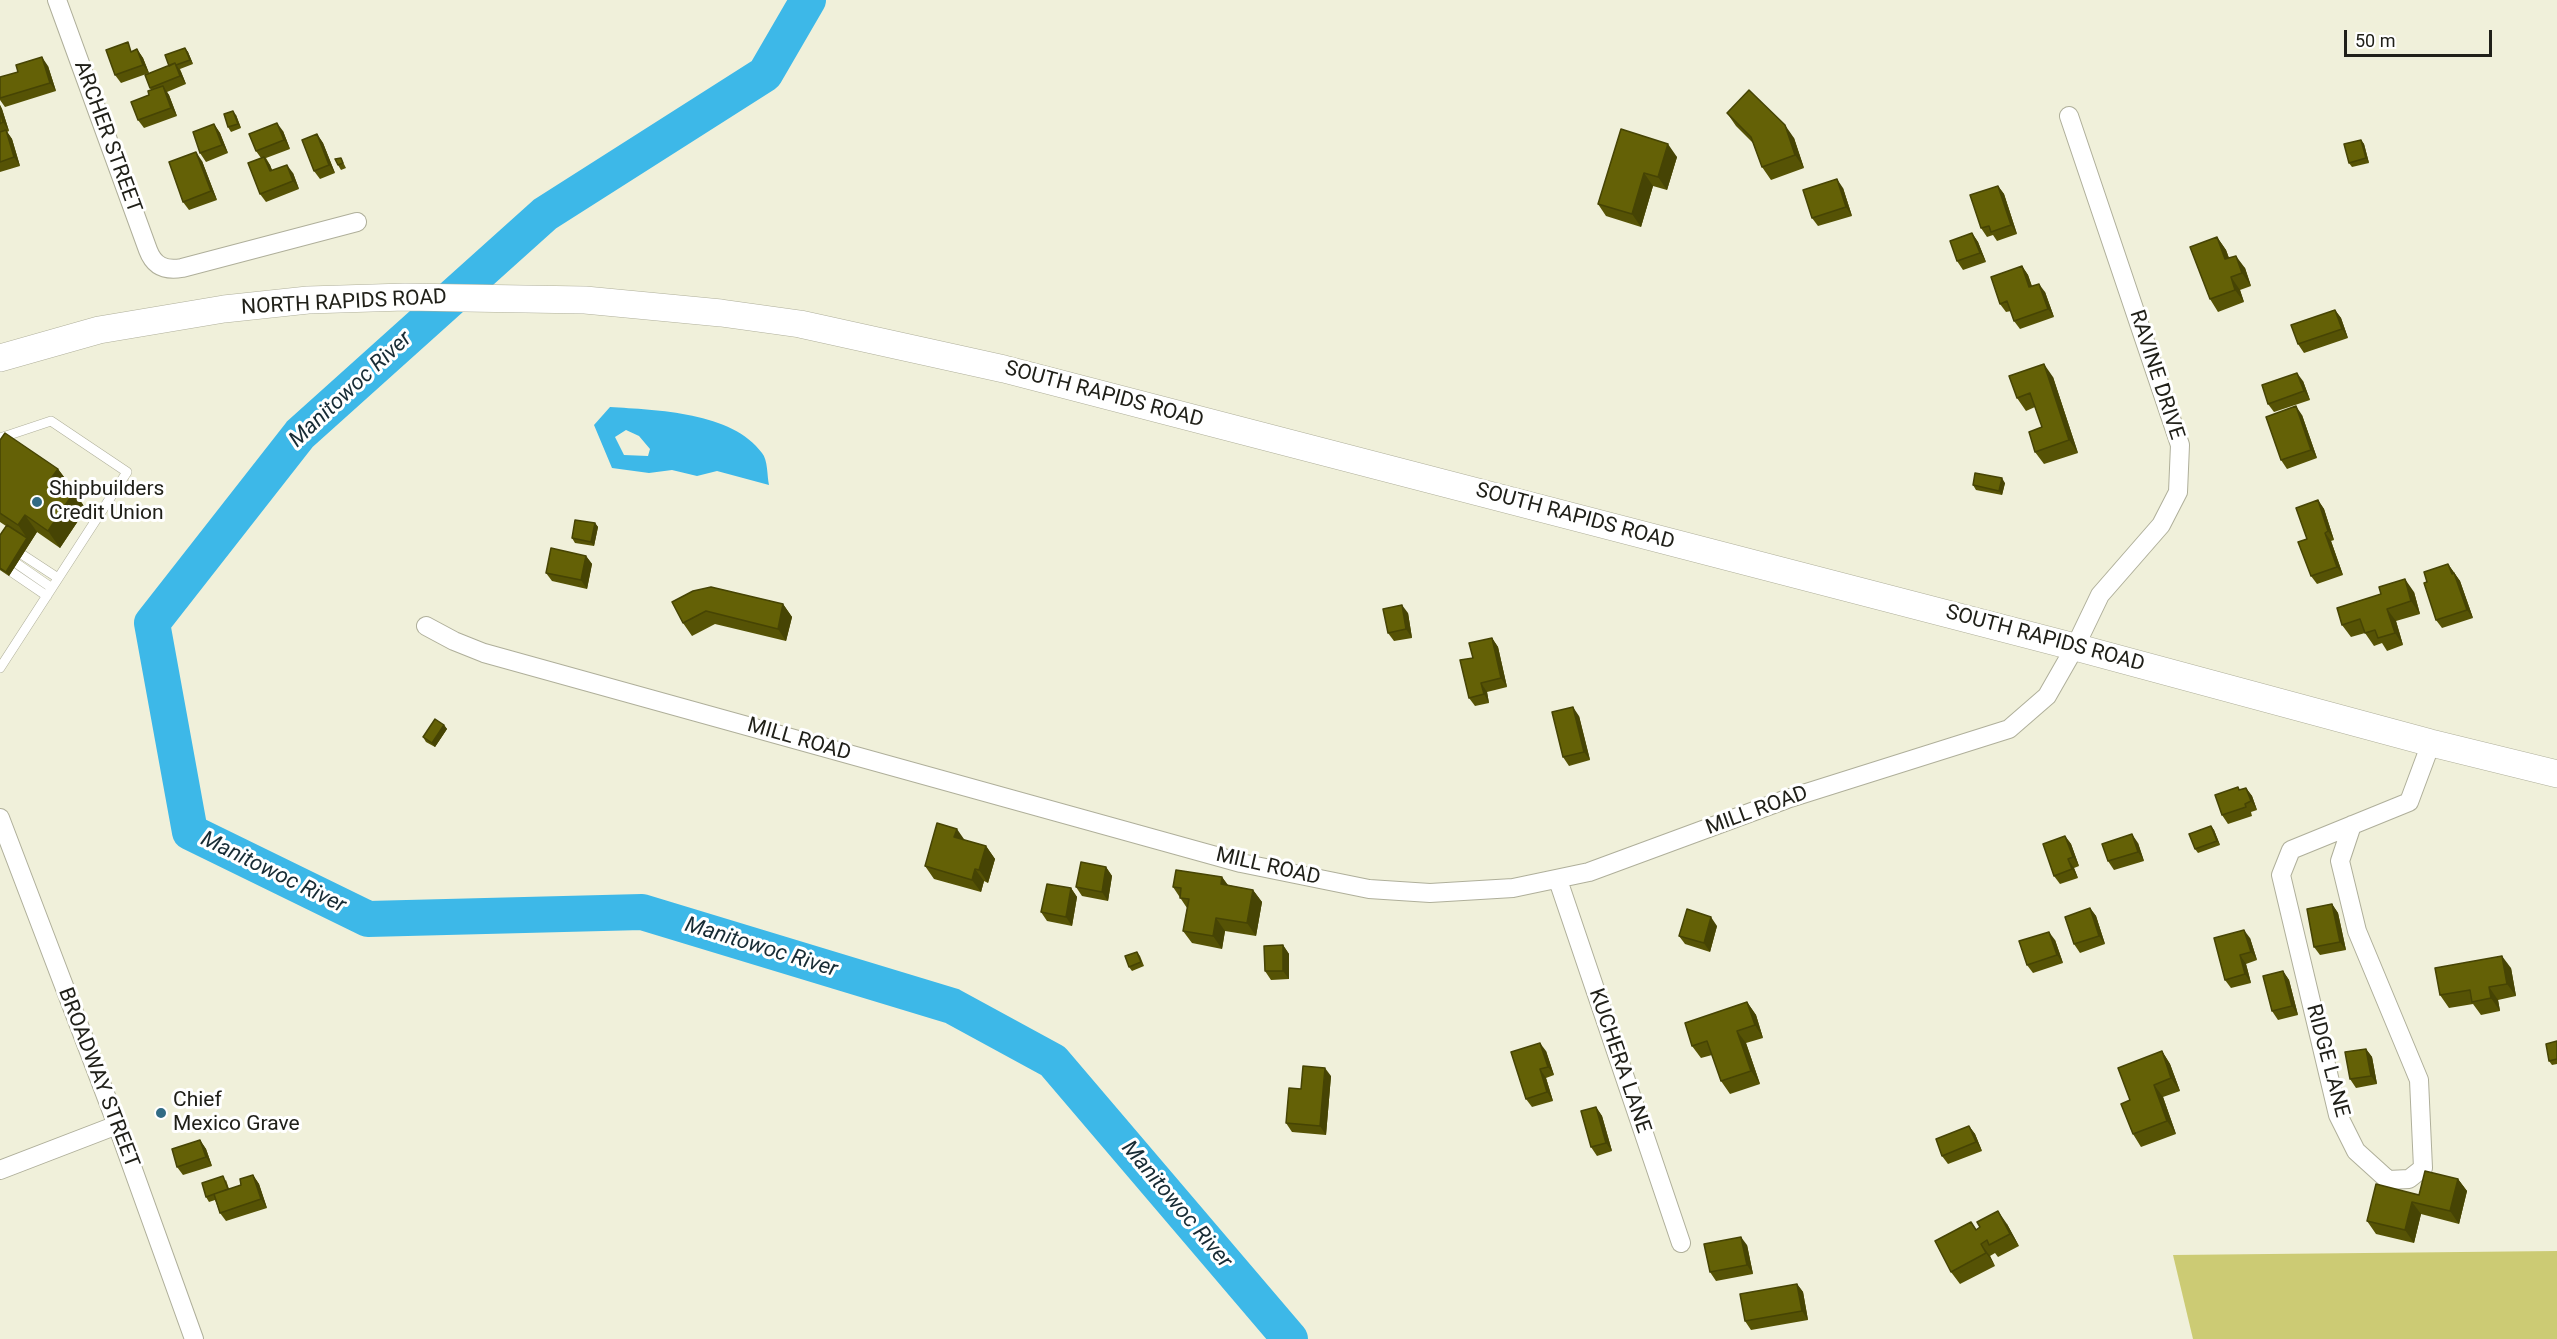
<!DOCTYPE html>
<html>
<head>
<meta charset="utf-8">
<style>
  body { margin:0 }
  #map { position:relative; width:2557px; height:1339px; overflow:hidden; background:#f0f0da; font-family:Roboto,sans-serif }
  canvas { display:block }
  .scale { position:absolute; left:2344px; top:30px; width:148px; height:27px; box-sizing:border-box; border:3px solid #202019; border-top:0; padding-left:8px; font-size:18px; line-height:21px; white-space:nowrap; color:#202019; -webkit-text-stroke:4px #fff; paint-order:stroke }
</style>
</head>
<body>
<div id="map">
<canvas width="2557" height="1339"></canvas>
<div class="scale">50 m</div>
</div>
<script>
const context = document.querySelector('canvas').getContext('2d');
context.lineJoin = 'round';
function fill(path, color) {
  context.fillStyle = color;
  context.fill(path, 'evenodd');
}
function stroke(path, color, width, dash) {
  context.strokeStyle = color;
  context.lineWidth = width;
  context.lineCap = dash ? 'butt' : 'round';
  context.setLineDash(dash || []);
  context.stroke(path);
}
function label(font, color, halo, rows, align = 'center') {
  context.font = font + ' Roboto,sans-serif';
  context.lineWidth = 6;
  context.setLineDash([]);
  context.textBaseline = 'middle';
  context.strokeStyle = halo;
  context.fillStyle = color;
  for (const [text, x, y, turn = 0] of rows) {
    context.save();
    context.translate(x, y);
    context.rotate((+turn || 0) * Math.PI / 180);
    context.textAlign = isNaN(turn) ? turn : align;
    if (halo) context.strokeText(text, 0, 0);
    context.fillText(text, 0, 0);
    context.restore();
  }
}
const green = new Path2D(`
  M2557 1251V1339H2193L2173 1255Z`);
const water = new Path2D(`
  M610 407C656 410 733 412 762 453 768 460 767 476 769 485L717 471 697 476 672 470 649 473 612 468 594 425ZM626 430 639 436 650 449 648 456 624 455 615 437Z`);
const river = new Path2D(`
  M808 0 765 74 545 214 300 434 152 623 190 832 368 919 642 912 952 1006 1053 1061 1290 1339`);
const service = new Path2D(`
  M0 438 51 421 127 472 0 668
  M0 540 58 578
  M0 552 52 588
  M0 564 47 596`);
const minor = new Path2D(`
  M57 0 148 250C154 266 165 271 182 268L357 222
  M426 626 454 641 484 653 1241 863 1369 889 1430 893 1513 888 1589 872 1787 799 2009 729 2047 696 2075 647 2100 595 2161 525 2178 492 2180 445 2069 116
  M0 818 117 1125 194 1339
  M2352 825 2340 861 2357 931 2419 1080 2423 1168 2409 1179 2388 1180 2356 1151 2338 1115 2281 875 2291 850 2409 802 2431 743
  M1558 880 1681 1243
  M0 1170 117 1125`);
const secondary = new Path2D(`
  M0 358 99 330 224 309 308 300 405 297 585 300 721 313 800 324 1004 369 2075 647 2431 743 2557 774`);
const wall = new Path2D(`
  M185 48 188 52 193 64 180 69 186 84 167 92 169 95 177 116 144 128 138 120 151 90 150 88Z
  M137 49 143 58 149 73 121 83 115 75 133 51Z
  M48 66 56 91 5 107 0 100V77Z
  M0 105 2 109 9 131 7 132 12 139 20 166 0 172Z
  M1727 113 1794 138 1804 168 1771 180 1762 167 1753 143 1736 126Z
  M236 115 241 128 231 132 228 127Z
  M214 124 220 133 228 153 206 162 200 153Z
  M1621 129 1677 157 1667 190 1653 186 1641 227 1606 216 1598 204Z
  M283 131 290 149 266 158 270 165 272 170 293 173 299 189 266 202 260 194 261 158 256 151Z
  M317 134 323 143 335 173 320 179 314 171Z
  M2361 140 2364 144 2369 163 2352 167 2349 163Z
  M341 158 346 168 341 170 338 165Z
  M202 161 217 200 189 210 183 202Z
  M1998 186 2004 194 2017 234 1997 241 1993 235 1987 237 1981 228Z
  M1843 188 1852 216 1818 226 1812 218Z
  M1972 233 1978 242 1986 262 1963 270 1957 261Z
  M2217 237 2226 250 2229 258 2245 268 2251 286 2240 290 2244 302 2218 312 2210 299Z
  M2022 266 2028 275 2032 286 2045 292 2054 317 2020 329 2014 321 2011 311 2006 312 2000 304Z
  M2335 310 2341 318 2348 338 2304 353 2298 344Z
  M2053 377 2078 453 2044 464 2035 452 2042 427 2035 407 2026 411 2017 398Z
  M2303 381 2310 400 2274 412 2268 404Z
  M2302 415 2317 458 2287 469 2281 460Z
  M0 440 58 469 70 485 68 488 74 492 86 509 60 548 37 532 9 576 0 570V535L6 526 0 522Z
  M2005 483 2002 495 1976 490 1973 485Z
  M2318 500 2324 509 2334 540 2331 541 2343 575 2317 584 2311 576 2307 539Z
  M595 523 598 527 594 546 575 543 572 538Z
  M586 556 592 564 587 589 552 581 546 573Z
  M2448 564 2460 581 2473 618 2442 628 2436 620 2427 582Z
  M711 587 783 604 792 617 786 641 715 624 692 636 683 623Z
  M2414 592 2420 614 2396 621 2403 645 2387 651 2382 643 2374 646 2365 633 2351 637 2342 625Z
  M1408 613 1412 638 1394 641 1388 633Z
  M1492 638 1498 647 1507 687 1487 692 1489 703 1475 706 1469 698 1473 658Z
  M1579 716 1590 760 1569 766 1563 757Z
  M444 725 447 729 435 747 426 742 423 737Z
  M2238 787 2240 790 2246 788 2252 796 2257 810 2251 812 2252 816 2228 824 2222 815Z
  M2211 826 2214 830 2220 845 2198 853 2195 849Z
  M2065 836 2071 844 2079 866 2074 868 2078 878 2060 884 2054 876Z
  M964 840 986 846 995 859 988 883 984 881 981 892 934 879 925 866Z
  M2138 843 2144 861 2114 870 2108 861Z
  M1106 867 1112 876 1108 901 1082 896 1076 887Z
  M1222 877 1228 885 1253 890 1262 902 1256 936 1225 931 1222 949 1192 943 1183 931 1187 908 1173 887Z
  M1071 888 1077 897 1072 926 1047 921 1041 912Z
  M2332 904 2338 913 2346 950 2320 955 2314 947Z
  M2090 908 2096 916 2105 944 2080 953 2074 944Z
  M1717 926 1710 952 1685 944 1679 936Z
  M2250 938 2257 960 2246 964 2251 983 2231 988 2225 980Z
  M2055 940 2063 963 2033 973 2027 965Z
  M1283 945 1289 954V979L1271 980 1265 971Z
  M1137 952 1140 956 1144 966 1132 971 1129 967Z
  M2511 968 2516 996 2498 1000 2500 1011 2481 1015 2473 1004 2449 1008 2440 995Z
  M2283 971 2289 980 2298 1015 2278 1020 2272 1011Z
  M1747 1002 1756 1015 1763 1038 1746 1043 1760 1084 1730 1094 1721 1081 1712 1055 1701 1058 1692 1046Z
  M2557 1041V1064L2552 1065 2549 1061Z
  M2366 1049 2372 1057 2377 1084 2356 1088 2350 1079Z
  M1546 1051 1554 1075 1546 1078 1553 1101 1532 1107 1526 1099Z
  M2162 1051 2170 1064 2180 1091 2163 1097 2176 1134 2141 1147 2133 1134 2130 1100Z
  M1331 1076 1326 1135 1292 1132 1286 1123 1301 1089Z
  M1596 1107 1602 1116 1612 1151 1597 1156 1591 1147Z
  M1969 1126 1975 1134 1982 1151 1948 1164 1942 1156Z
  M200 1140 206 1149 212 1166 183 1175 177 1167Z
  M253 1175 259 1184 267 1208 226 1221 220 1213 215 1200 209 1202 206 1197 226 1180 229 1189 241 1185Z
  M2458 1179 2467 1191 2459 1224 2421 1214 2414 1243 2376 1234 2367 1221 2419 1195Z
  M1971 1222 1976 1229 2007 1224 2019 1246 1998 1257 1995 1253 1990 1256 1995 1266 1960 1284 1951 1272Z
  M1747 1245 1753 1274 1716 1281 1710 1272Z
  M1797 1284 1803 1292 1808 1320 1751 1330 1745 1321Z`);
const shadedWall = new Path2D(`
  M185 48 188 52 193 64 190 60Z
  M137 49 143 58 149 73 143 65Z
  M42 57 48 66 56 91 50 83Z
  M175 63 181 72 186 84 180 76Z
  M163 86 169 95 177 116 171 108Z
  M0 105 2 109 9 131 3 122 0 111Z
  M233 111 236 115 241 128 238 124Z
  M277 123 283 131 290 149 284 140Z
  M214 124 220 133 228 153 222 145Z
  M1785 125 1794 138 1804 168 1795 155Z
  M6 130 12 139 20 166 14 157Z
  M317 134 323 143 335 173 329 165Z
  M2361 140 2364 144 2369 163 2366 158Z
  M1668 144 1677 157 1667 190 1658 177Z
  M196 152 202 161 217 200 211 191Z
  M264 157 270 165 276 180 270 171Z
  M287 165 293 173 299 189 293 181Z
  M1644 173 1653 186 1641 227 1632 214Z
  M1837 179 1843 188 1852 216 1846 207Z
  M1998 186 2004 194 2017 234 2011 225Z
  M1972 233 1978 242 1986 262 1980 253Z
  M2217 237 2226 250 2234 272 2225 259Z
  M2236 256 2245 268 2251 286 2242 273Z
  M2022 266 2028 275 2035 296 2029 287Z
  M2231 277 2240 290 2244 302 2235 290Z
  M2039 284 2045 292 2054 317 2048 309Z
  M2335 310 2341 318 2348 338 2342 329Z
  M2044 364 2053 377 2078 453 2069 440Z
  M2297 373 2303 381 2310 400 2304 391Z
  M2296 406 2302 415 2317 458 2311 450Z
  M58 469 70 485 64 494 52 477Z
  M2002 478 2005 483 2002 495 1999 491Z
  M74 492 86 509 60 548 48 531Z
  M2318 500 2324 509 2334 540 2328 531Z
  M25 515 37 532 9 576 6 572 27 538 18 525Z
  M595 523 598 527 594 546 591 542Z
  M2325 533 2331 541 2343 575 2337 567Z
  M586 556 592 564 587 589 581 580Z
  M2448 564 2460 581 2473 618 2467 610Z
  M2405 579 2414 592 2420 614 2411 601Z
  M783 604 792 617 786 641 778 629Z
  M1402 605 1408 613 1412 638 1406 629Z
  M2387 609 2396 621 2403 645 2395 633Z
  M1492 638 1498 647 1507 687 1501 678Z
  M1481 683 1487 692 1489 703 1484 694Z
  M1573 707 1579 716 1590 760 1584 752Z
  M444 725 447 729 435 747 432 743Z
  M2246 788 2252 796 2257 810 2251 801Z
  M2211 826 2214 830 2220 845 2217 841Z
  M957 829 966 842 954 837Z
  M2132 834 2138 843 2144 861 2138 852Z
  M2065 836 2071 844 2079 866 2073 857Z
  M986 846 995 859 988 883 979 870Z
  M2068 859 2074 868 2078 878 2072 869Z
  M1106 867 1112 876 1108 901 1102 892Z
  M975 869 984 881 981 892 972 880Z
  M1222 877 1231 890 1221 884Z
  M1071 888 1077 897 1072 926 1066 917Z
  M1253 890 1262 902 1256 936 1247 923Z
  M2332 904 2338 913 2346 950 2340 942Z
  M2090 908 2096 916 2105 944 2099 936Z
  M1711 917 1717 926 1710 952 1704 943Z
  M1216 918 1225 931 1222 949 1213 936Z
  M2244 930 2250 938 2257 960 2251 952Z
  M2049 932 2055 940 2063 963 2057 955Z
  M1283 945 1289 954V979L1283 971Z
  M2240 955 2246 964 2251 983 2245 974Z
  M2502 956 2511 968 2516 996 2507 984Z
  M2283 971 2289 980 2298 1015 2292 1006Z
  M2489 987 2498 1000 2500 1011 2491 998Z
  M1747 1002 1756 1015 1763 1038 1755 1025Z
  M1737 1031 1746 1043 1760 1084 1751 1071Z
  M1540 1043 1546 1051 1554 1075 1548 1067Z
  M2366 1049 2372 1057 2377 1084 2371 1076Z
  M2162 1051 2170 1064 2180 1091 2171 1078Z
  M1325 1068 1331 1076 1326 1135 1320 1126Z
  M1540 1069 1546 1078 1553 1101 1547 1092Z
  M2154 1085 2163 1097 2176 1134 2167 1121Z
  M1596 1107 1602 1116 1612 1151 1606 1143Z
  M1969 1126 1975 1134 1982 1151 1976 1142Z
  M200 1140 206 1149 212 1166 206 1157Z
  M253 1175 259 1184 267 1208 261 1199Z
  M2458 1179 2467 1191 2459 1224 2450 1211Z
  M2412 1202 2421 1214 2414 1243 2405 1230Z
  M1998 1211 2007 1224 2019 1246 2010 1234Z
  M1741 1237 1747 1245 1753 1274 1747 1265Z
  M1981 1244 1990 1256 1995 1266 1986 1253Z
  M1797 1284 1803 1292 1808 1320 1802 1311Z`);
const building = new Path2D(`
  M128 42 131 52 137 49 143 65 115 75 106 50Z
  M185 48 190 60 176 65 175 63 169 66 165 55Z
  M42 57 50 83 0 98V77L18 72 16 65Z
  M175 63 180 76 150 88 145 75Z
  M163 86 171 108 138 120 131 102 149 95 148 91Z
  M1749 90 1785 125 1795 155 1762 167 1751 137 1727 113Z
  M0 111 3 122 0 124Z
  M233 111 238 124 228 127 224 114Z
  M277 123 284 140 256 151 249 134Z
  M214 124 222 145 200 153 193 132Z
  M1621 129 1668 144 1658 177 1644 173 1632 214 1598 204Z
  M6 130 14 157 0 162V132Z
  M317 134 329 165 314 171 302 140Z
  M2361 140 2366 158 2349 163 2344 144Z
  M196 152 211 191 183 202 169 162Z
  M264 157 270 171 287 165 293 181 260 194 248 163Z
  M341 158 343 163 338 165 335 159Z
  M1837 179 1846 207 1812 218 1803 190Z
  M1998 186 2011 225 1991 232 1989 226 1981 228 1970 195Z
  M1972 233 1980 253 1957 261 1950 241Z
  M2217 237 2225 259 2236 256 2242 273 2231 277 2235 290 2210 299 2190 247Z
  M2022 266 2029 287 2039 284 2048 309 2014 321 2007 301 2000 304 1991 277Z
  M2335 310 2342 329 2298 344 2291 325Z
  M2044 364 2069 440 2035 452 2029 432 2042 427 2030 393 2017 398 2009 376Z
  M2297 373 2304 391 2268 404 2262 385Z
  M2296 406 2311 450 2281 460 2266 417Z
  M5 433 58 469 52 477 74 492 48 531 25 515 18 525 0 513V440Z
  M1975 473 2002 478 1999 491 1973 485Z
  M2318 500 2328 531 2325 533 2337 567 2311 576 2298 542 2307 539 2296 508Z
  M575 520 595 523 591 542 572 538Z
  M7 525 27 538 6 572 0 568V535Z
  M551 548 586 556 581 580 546 573Z
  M2448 564 2452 574 2454 573 2467 610 2436 620 2424 583 2427 582 2424 572Z
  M2405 579 2411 601 2387 609 2395 633 2378 638 2375 630 2365 633 2360 619 2342 625 2337 608 2381 594 2379 587Z
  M711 587 783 604 778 629 706 611 683 623 672 602 693 591Z
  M1402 605 1406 629 1388 633 1383 609Z
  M1492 638 1501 678 1481 683 1484 694 1469 698 1460 660 1473 658 1469 643Z
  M1573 707 1584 752 1563 757 1552 712Z
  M435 719 444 725 432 743 423 737Z
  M2238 787 2239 790 2246 788 2251 801 2245 804 2246 807 2222 815 2215 795Z
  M937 823 957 829 954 837 986 846 979 870 975 869 972 880 925 866Z
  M2211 826 2217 841 2195 849 2189 834Z
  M2132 834 2138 852 2108 861 2102 844Z
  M2065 836 2073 857 2068 859 2072 869 2054 876 2043 844Z
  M1081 862 1106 867 1102 892 1076 887Z
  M1176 870 1222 877 1221 884 1253 890 1247 923 1216 918 1213 936 1183 931 1189 899 1180 898 1181 888 1173 887Z
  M1047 884 1071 888 1066 917 1041 912Z
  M2332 904 2340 942 2314 947 2307 909Z
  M2090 908 2099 936 2074 944 2065 917Z
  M1687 909 1711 917 1704 943 1679 936Z
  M2244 930 2251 952 2240 955 2245 974 2225 980 2214 938Z
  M2049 932 2057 955 2027 965 2019 941Z
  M1283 945V971H1265L1264 946Z
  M1137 952 1141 962 1129 967 1125 956Z
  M2502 956 2507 984 2489 987 2491 998 2472 1002 2470 990 2440 995 2435 968Z
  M2283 971 2292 1006 2272 1011 2263 976Z
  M1747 1002 1755 1025 1737 1031 1751 1071 1721 1081 1707 1041 1692 1046 1685 1023Z
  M2557 1041V1059L2549 1061 2546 1044Z
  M1540 1043 1548 1067 1540 1069 1547 1092 1526 1099 1511 1052Z
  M2366 1049 2371 1076 2350 1079 2345 1052Z
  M2162 1051 2171 1078 2154 1085 2167 1121 2133 1134 2121 1104 2130 1100 2118 1068Z
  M1303 1066 1325 1068 1320 1126 1286 1123 1289 1088 1301 1089Z
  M1596 1107 1606 1143 1591 1147 1581 1111Z
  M1969 1126 1976 1142 1942 1156 1936 1139Z
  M200 1140 206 1157 177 1167 172 1149Z
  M2425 1171 2458 1179 2450 1211 2412 1202 2405 1230 2367 1221 2376 1184 2419 1195Z
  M253 1175 261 1199 220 1213 214 1194 241 1185 240 1179Z
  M223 1176 228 1189 206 1197 202 1183Z
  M1998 1211 2010 1234 1989 1245 1987 1240 1981 1244 1986 1253 1951 1272 1935 1241 1971 1222 1976 1230 1980 1227 1977 1222Z
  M1741 1237 1747 1265 1710 1272 1704 1244Z
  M1797 1284 1802 1311 1745 1321 1740 1294Z`);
const markers = [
  [37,502,6,"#316b84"],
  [161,1113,6,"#316b84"]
];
const streetNames = [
  ["ARCHER STREET",107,137,70],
  ["NORTH RAPIDS ROAD",344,303,-3],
  ["RAVINE DRIVE",2156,375,72],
  ["SOUTH RAPIDS ROAD",1104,395,15],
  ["SOUTH RAPIDS ROAD",1575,517,15],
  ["SOUTH RAPIDS ROAD",2045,639,15],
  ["MILL ROAD",799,740,16],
  ["MILL ROAD",1757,811,-20],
  ["MILL ROAD",1268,867,13],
  ["KUCHERA LANE",1619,1061,71],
  ["RIDGE LANE",2327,1061,75],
  ["BROADWAY STREET",98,1078,69]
];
const poiNames = [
  ["Shipbuilders",49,490],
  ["Credit Union",49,514],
  ["Chief",173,1101],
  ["Mexico Grave",173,1125]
];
const waterNames = [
  ["Manitowoc River",351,390,-43],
  ["Manitowoc River",273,873,26],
  ["Manitowoc River",761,948,17],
  ["Manitowoc River",1176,1205,50]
];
fill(green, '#cccb74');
fill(water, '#3db8e8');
stroke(river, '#3db8e8', 36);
stroke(service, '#afaf9a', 10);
stroke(minor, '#afaf9a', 20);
stroke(secondary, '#afaf9a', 28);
stroke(service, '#fff', 9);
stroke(minor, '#fff', 18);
stroke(secondary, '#fff', 27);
fill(wall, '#565305');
fill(shadedWall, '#464404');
fill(building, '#646106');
stroke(building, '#464404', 1.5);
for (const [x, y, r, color] of markers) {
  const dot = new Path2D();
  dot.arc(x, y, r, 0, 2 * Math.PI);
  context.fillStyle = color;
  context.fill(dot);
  stroke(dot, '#fff', 2);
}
label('21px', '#202019', '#fff', streetNames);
label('21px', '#202019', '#fff', poiNames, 'left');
label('italic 22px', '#182c35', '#fff', waterNames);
</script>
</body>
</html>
